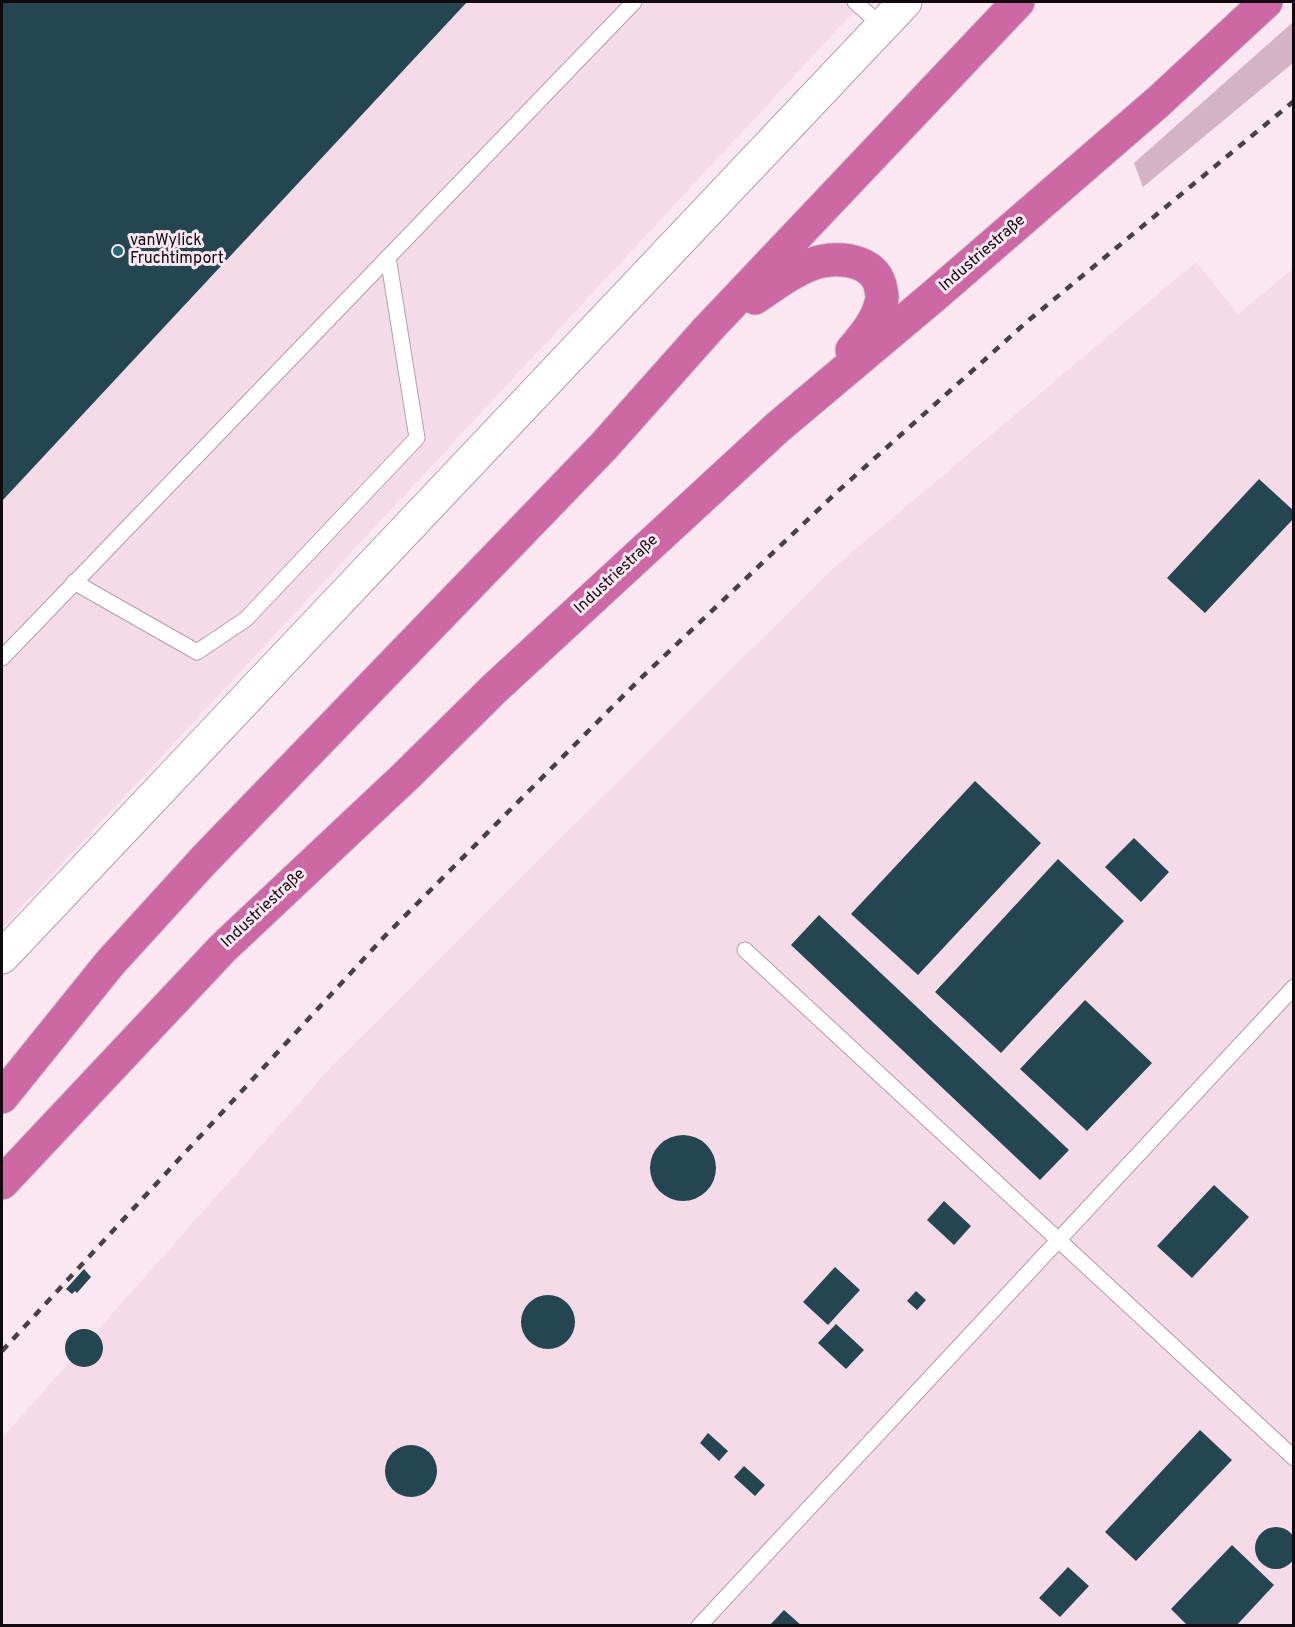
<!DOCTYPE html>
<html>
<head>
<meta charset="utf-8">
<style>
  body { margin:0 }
  #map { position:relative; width:1295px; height:1627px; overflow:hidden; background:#fae7f1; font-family:Overpass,sans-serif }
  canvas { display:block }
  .frame { position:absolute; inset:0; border:3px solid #100a0e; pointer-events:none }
</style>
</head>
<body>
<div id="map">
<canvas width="1295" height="1627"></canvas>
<div class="frame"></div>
</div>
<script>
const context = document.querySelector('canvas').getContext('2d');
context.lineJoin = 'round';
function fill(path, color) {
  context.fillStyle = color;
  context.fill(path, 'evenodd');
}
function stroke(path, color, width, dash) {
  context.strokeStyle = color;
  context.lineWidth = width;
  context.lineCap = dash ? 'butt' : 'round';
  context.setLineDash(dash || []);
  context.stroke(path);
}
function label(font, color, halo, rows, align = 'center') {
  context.font = font + ' Overpass,sans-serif';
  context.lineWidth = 6;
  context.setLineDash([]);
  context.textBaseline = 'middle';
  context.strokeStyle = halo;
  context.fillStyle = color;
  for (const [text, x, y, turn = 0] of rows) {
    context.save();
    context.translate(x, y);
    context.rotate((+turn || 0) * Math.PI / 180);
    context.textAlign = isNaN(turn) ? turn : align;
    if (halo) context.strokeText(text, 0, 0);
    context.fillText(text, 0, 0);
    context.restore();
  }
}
const built = new Path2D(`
  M2 2H863L2 928Z
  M1196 262 1238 314 1293 269V1625L2 1626V1438L332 1066 831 570Z`);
const forest = new Path2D(`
  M1293 22V63L1143 187 1134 163Z`);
const building = new Path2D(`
  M2 2H467L2 501Z
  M1259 479 1294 511V518L1205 613 1167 578Z
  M975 781 1041 843 918 975 851 914Z
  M1134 838 1169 872 1141 902 1105 867Z
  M1058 859 1124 921 1001 1053 935 992Z
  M819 915 1069 1150 1040 1180 791 945Z
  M1085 1000 1152 1063 1087 1131 1020 1069Z
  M650 1168a33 33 0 1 1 66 0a33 33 0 1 1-66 0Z
  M1214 1185 1249 1217 1192 1278 1157 1246Z
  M944 1201 971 1226 954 1245 927 1220Z
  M835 1267 860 1290 828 1325 803 1302Z
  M84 1269 91 1277 77 1293 75 1291 72 1294 66 1289Z
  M916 1291 926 1300 917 1310 907 1301Z
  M521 1322a27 27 0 1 1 54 0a27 27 0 1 1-54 0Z
  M836 1324 864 1350 846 1369 818 1343Z
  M65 1348a19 19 0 1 1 38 0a19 19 0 1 1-38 0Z
  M1200 1430 1232 1460 1136 1561 1105 1532Z
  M708 1433 728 1451 719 1461 700 1443Z
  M385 1471a26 26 0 1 1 52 0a26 26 0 1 1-52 0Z
  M744 1466 765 1485 755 1496 734 1477Z
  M1255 1548a21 21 0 1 1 42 0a21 21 0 1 1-42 0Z
  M1232 1545 1274 1585 1236 1626H1188L1171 1609Z
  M1068 1567 1089 1586 1060 1617 1039 1598Z
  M784 1610 802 1626H769Z`);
const lane = new Path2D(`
  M855 2 882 26
  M74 582 197 652 246 619 417 438 388 257
  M2 658 634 2
  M745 950 1294 1458
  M699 1626 1294 987`);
const secondary = new Path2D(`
  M2 957 905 2`);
const highway = new Path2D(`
  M755 298C774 285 800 265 823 261 847 257 878 263 881 290 882 295 883 299 881 303 876 322 865 335 852 350
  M2 1097 110 963 204 860 603 447 708 329 1018 2
  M2 1183 223 948 407 775 495 688 778 427 935 295 1158 102 1266 2`);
const rail = new Path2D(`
  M2 1351 384 937 640 679 837 492 1029 320 1294 101`);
const markers = [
  [118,251,6,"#25687a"]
];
const poiNames = [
  ["vanWylick",130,242],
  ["Fruchtimport",130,260]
];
const streetNames = [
  ["Industriestraße",983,254,-41],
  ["Industriestraße",617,575,-43],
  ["Industriestraße",264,909,-43]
];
fill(built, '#f5dae8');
fill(forest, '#d3b3c4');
fill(building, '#244650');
stroke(lane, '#b09ea7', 17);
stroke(secondary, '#b09ea7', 35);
stroke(highway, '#cfcecf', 35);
stroke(lane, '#fff', 15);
stroke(secondary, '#fff', 33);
stroke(highway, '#cd68a4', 33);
stroke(rail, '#494045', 4.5, [8, 8]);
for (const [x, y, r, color] of markers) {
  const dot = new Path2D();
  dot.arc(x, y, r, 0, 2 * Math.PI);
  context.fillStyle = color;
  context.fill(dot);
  stroke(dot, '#fae7f1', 2);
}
label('16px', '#100a0e', '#fae7f1', poiNames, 'left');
label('16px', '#100a0e', '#fae7f1', streetNames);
</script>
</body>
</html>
